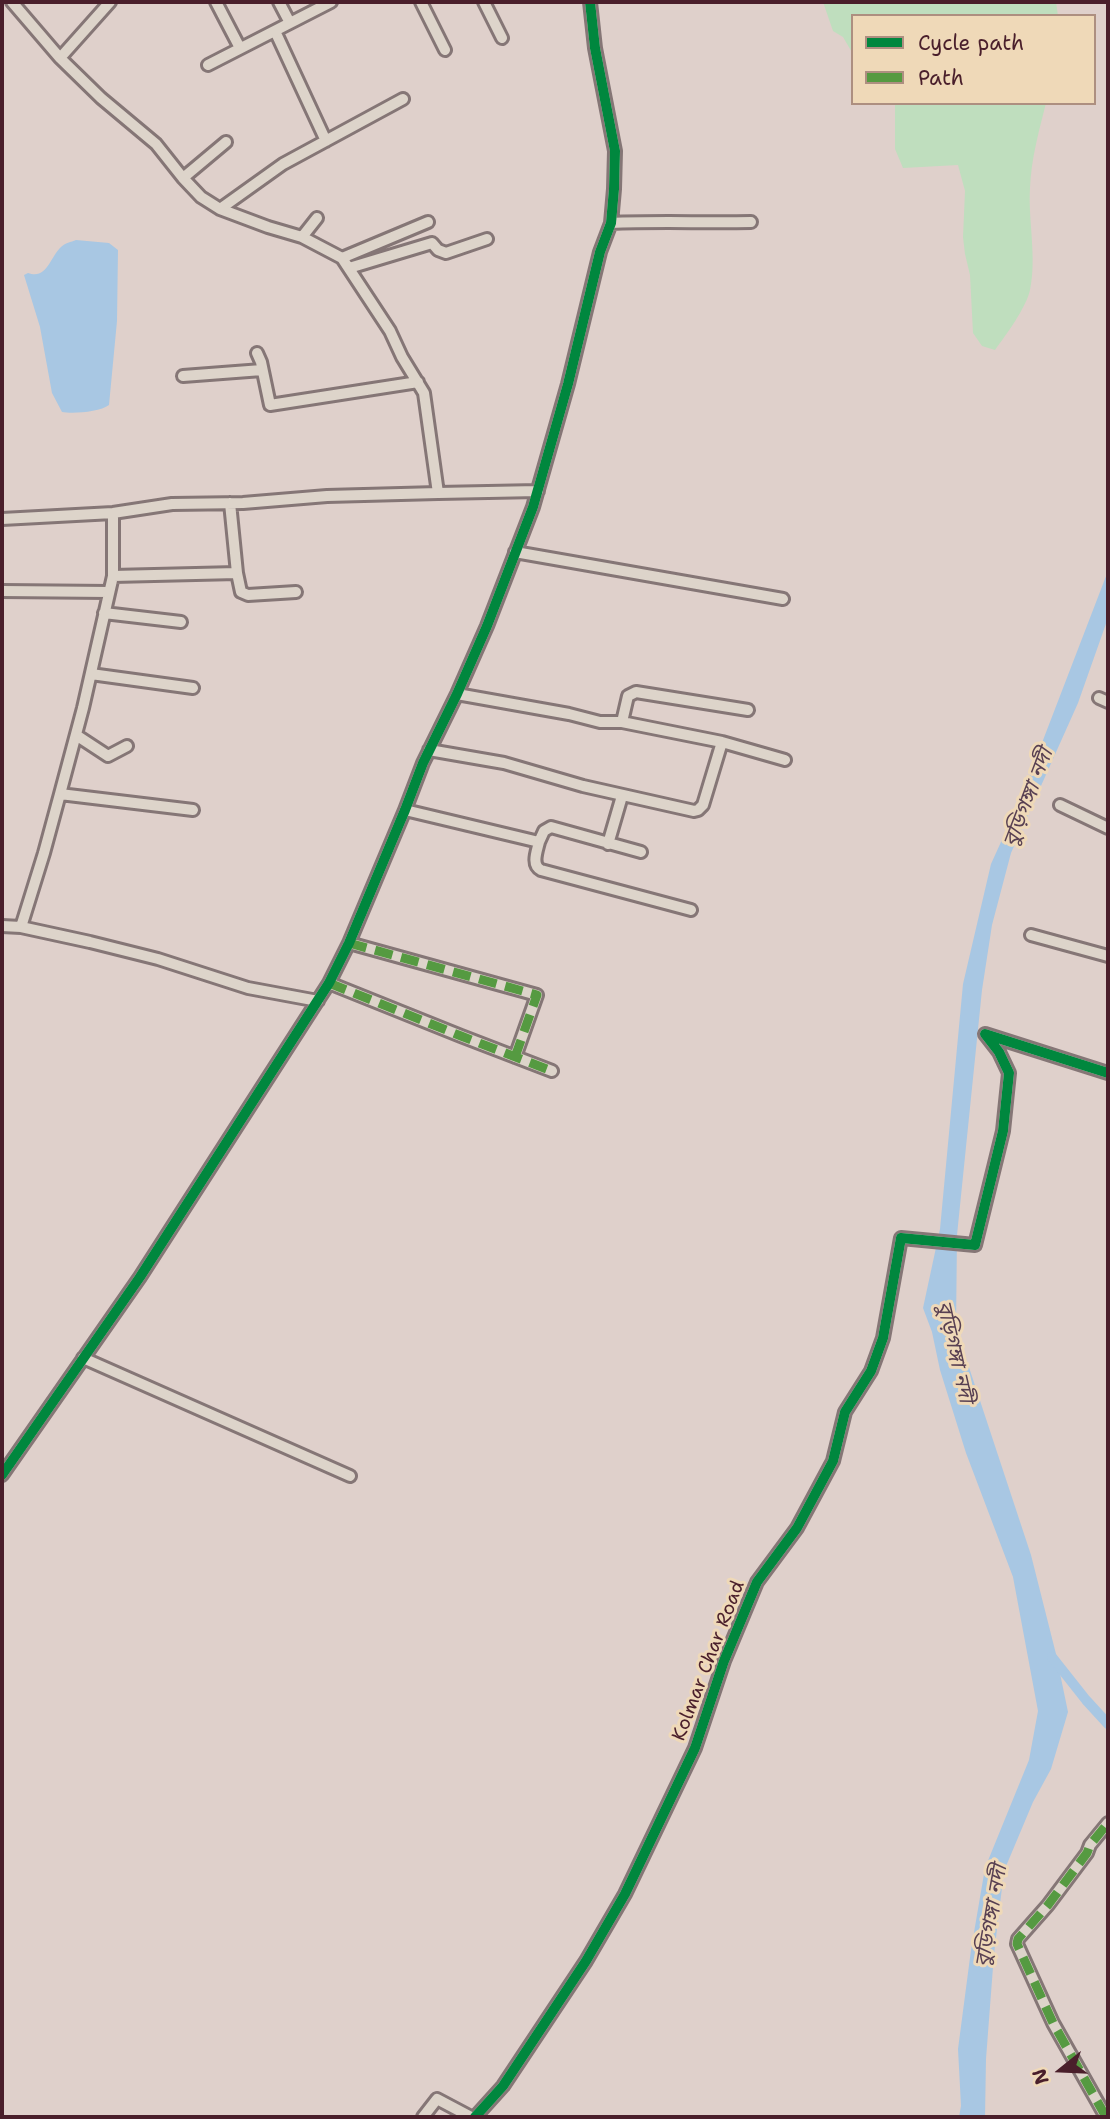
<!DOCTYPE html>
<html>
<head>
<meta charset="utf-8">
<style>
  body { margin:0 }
  #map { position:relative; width:1110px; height:2119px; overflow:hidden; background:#dfd0cb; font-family:"Shantell Sans",sans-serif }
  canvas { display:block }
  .frame { position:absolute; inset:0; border:4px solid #4a1f2b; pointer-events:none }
  .legend { position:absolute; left:851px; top:14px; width:245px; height:91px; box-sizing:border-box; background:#efd9b8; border:2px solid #ad8f80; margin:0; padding:9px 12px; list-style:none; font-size:21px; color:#4a1f2b }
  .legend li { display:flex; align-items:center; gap:14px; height:35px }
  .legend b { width:35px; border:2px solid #ad8f80 }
  .north { position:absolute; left:1026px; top:2035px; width:70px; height:70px; -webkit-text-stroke:5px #efd9b8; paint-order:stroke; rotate:252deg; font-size:19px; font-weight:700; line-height:28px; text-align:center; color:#4a1f2b }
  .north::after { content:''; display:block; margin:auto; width:24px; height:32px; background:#4a1f2b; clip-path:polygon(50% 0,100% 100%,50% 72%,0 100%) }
</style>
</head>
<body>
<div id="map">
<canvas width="1110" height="2119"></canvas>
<div class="frame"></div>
<ul class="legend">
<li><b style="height:9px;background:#00873e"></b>Cycle path</li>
<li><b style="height:9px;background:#559a41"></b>Path</li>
</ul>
<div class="north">N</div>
</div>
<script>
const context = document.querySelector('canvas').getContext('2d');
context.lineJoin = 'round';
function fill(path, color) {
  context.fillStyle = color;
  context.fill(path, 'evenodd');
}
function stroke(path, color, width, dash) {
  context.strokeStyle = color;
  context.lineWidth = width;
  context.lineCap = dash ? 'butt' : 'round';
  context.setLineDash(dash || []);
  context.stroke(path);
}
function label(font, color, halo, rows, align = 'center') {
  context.font = font + ' "Shantell Sans","Noto Sans Bengali",sans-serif';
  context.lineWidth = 6;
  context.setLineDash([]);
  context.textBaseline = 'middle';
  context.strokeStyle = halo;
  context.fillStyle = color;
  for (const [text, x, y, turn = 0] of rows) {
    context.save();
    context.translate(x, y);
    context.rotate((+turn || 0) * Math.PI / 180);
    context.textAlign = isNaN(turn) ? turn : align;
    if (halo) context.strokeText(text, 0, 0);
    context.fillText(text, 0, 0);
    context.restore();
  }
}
const green = new Path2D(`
  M823 2H1056L1058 16H853V54L843 37 833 31Z
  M895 103H1046C1039 131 1031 159 1030 188 1028 221 1037 257 1030 290 1026 308 1006 335 995 350L982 346 973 333 970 275 965 254 963 237 965 191 958 165 903 168 895 149Z`);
const water = new Path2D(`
  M76 240 109 243 118 250 117 321 109 405C100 412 73 414 62 412L52 393 40 327 24 275 28 273C47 280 50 257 61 247 65 243 71 242 76 240Z
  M1108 571V618L1078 703 1011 853 992 925 982 990 957 1235 956 1328 1031 1555 1056 1654 1068 1712 1051 1769 1033 1802 1004 1871 994 1954 986 2059 985 2117H959L961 2106 958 2049 971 1950 985 1868 1029 1760 1038 1711 1013 1577 966 1453 940 1370 932 1332 923 1308 940 1229 963 984 991 864 1020 800Z`);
const canal = new Path2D(`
  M1052 1657 1086 1700 1108 1724`);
const minor = new Path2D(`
  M12 2 60 58 101 98 156 144 183 178 201 197 220 209 268 227 302 237 342 258 390 331 402 357 424 393 438 493 538 491
  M216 2 240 48
  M279 2 290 23
  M421 2 445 50
  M484 2 502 38
  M275 31 326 141
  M60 58 110 2
  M208 65 331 2
  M183 178 226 142
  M220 209 283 164 403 99
  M611 223C658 221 705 223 751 222
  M302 237 317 218
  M342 258 428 222
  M349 268 432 243 438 250 446 253 487 239
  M257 353 261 362 270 405 418 382
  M183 376 262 370
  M230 503 237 573 241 592 248 595 296 592
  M2 519 113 513 172 504 243 503 327 496 438 493
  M515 552 783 599
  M113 576 237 573
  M2 591 109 592
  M104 613 181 622
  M91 674 193 688
  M457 694 569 714 600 722H622L628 696 636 692 748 710
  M1099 698 1108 702
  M622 722 722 742 785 760
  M76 735 108 756 127 746
  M429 750 504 763 583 786 694 811 698 810 703 805 722 742
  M60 794 83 708 113 576V513
  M1060 805 1108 828
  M405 810 539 842C537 851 531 865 541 870L691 910
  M539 842 544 831 551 827 641 852
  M608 844 622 796
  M2 926 21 927 90 942 158 959 248 988 318 1001
  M21 927 44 853 60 794 193 810
  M1031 935 1108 956
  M349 943 537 995 515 1057
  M329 983 461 1036 552 1071
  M83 1358 350 1476
  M2 1475 140 1277 329 983 349 943 405 810 423 763 457 694 487 626 533 507 568 384 600 252 611 223 614 189 615 151 595 48 590 2
  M423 2117 437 2099 471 2117
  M475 2117 503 2086 586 1961 625 1894 695 1748 724 1661 757 1582 797 1528 833 1461 845 1412 871 1371 883 1338 901 1238 975 1245 1003 1131 1009 1073 999 1052 985 1034 1108 1073
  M1106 2117 1053 2023 1017 1944 1018 1939 1048 1905 1087 1853 1090 1845 1108 1823`);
const quiet = new Path2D(`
  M349 943 537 995 515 1057
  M329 983 461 1036 552 1071
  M1106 2117 1053 2023 1017 1944 1018 1939 1048 1905 1087 1853 1090 1845 1108 1823`);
const cycleway = new Path2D(`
  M2 1475 140 1277 329 983 349 943 405 810 423 763 457 694 487 626 533 507 568 384 600 252 611 223 614 189 615 151 595 48 590 2
  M475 2117 503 2086 586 1961 625 1894 695 1748 724 1661 757 1582 797 1528 833 1461 845 1412 871 1371 883 1338 901 1238 975 1245 1003 1131 1009 1073 999 1052 985 1034 1108 1073`);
const streetNames = [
  ["Kolmar Char Road",709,1661,-69]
];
const waterNames = [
  ["বুড়িগঙ্গা নদী",1029,798,-69],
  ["বুড়িগঙ্গা নদী",954,1352,77],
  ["বুড়িগঙ্গা নদী",992,1916,-80]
];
fill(green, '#bfdebe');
fill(water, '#a8c7e3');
stroke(canal, '#a8c7e3', 10);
stroke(minor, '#857676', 16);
stroke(minor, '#ddd4ca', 10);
stroke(quiet, '#559a41', 9, [18, 9]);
stroke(cycleway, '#00873e', 10);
label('19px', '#4a1f2b', '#efd9b8', streetNames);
label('italic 21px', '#584052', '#efd9b8', waterNames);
</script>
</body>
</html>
